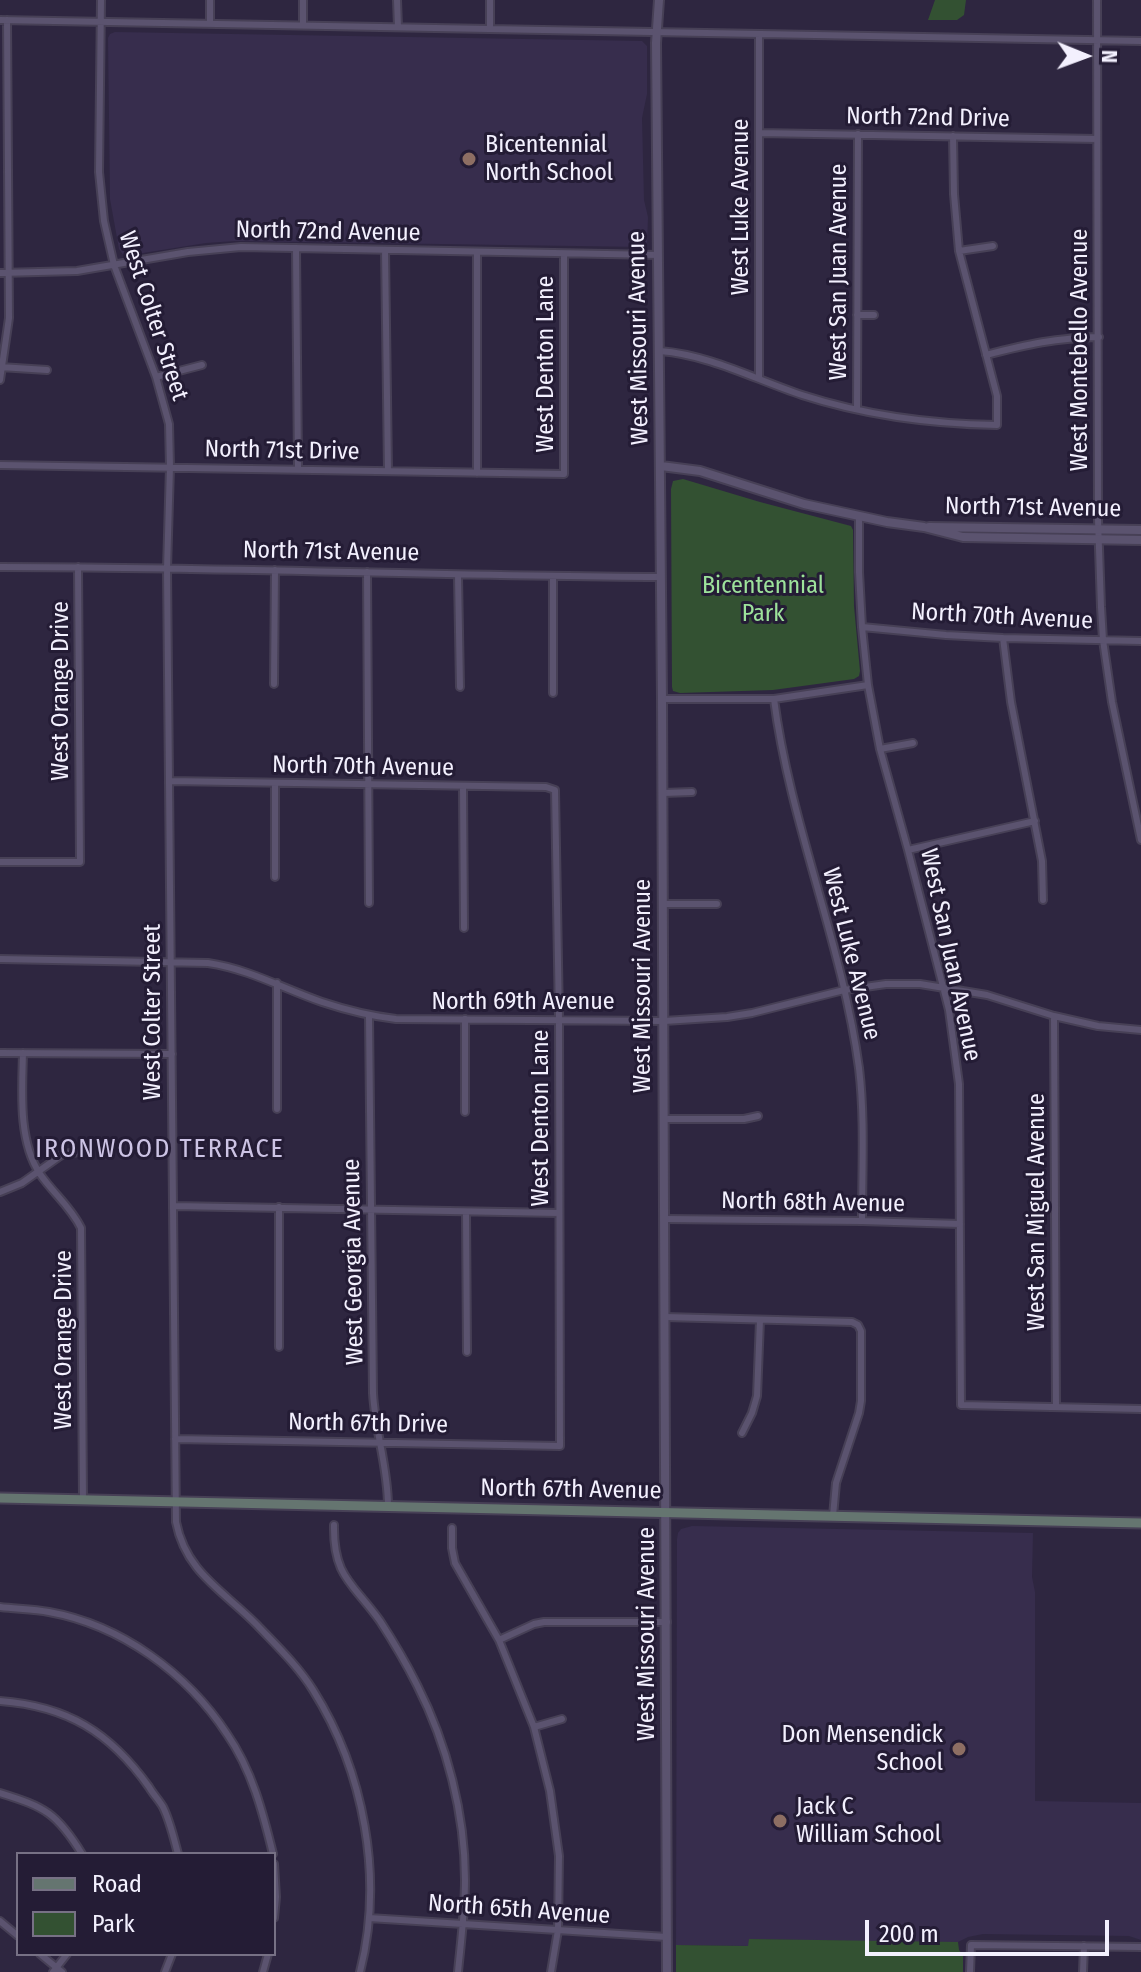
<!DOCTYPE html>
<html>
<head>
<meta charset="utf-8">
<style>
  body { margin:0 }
  #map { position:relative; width:1141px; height:1972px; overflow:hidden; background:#2e2640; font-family:"Fira Sans Condensed",sans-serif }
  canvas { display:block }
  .legend { position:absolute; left:16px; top:1852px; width:260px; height:104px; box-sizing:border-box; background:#241c35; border:2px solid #777185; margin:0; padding:10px 14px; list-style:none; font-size:24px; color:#f3f0fe }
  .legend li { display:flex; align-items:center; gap:16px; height:40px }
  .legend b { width:40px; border:2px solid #777185 }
  .north { position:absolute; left:1045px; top:16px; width:80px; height:80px; -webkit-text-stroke:6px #241c35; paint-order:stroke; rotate:91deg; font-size:22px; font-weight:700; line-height:32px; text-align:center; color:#f3f0fe }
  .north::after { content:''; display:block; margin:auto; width:28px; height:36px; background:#f3f0fe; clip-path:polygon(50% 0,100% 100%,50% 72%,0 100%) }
  .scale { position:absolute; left:865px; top:1920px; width:244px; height:36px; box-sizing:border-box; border:4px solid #f3f0fe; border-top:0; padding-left:10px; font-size:24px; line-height:28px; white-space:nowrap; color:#f3f0fe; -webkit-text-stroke:6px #241c35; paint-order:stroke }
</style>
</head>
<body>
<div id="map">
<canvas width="1141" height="1972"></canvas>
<ul class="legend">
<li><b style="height:10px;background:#657570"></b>Road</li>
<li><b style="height:22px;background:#335132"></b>Park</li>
</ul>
<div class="north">N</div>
<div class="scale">200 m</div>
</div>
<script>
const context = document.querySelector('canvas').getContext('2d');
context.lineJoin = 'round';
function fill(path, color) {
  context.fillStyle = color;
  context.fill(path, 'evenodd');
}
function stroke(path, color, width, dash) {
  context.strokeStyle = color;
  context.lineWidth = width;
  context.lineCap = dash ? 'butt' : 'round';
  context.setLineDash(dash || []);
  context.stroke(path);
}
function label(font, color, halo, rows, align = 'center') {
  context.font = font + ' "Fira Sans Condensed",sans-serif';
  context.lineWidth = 6;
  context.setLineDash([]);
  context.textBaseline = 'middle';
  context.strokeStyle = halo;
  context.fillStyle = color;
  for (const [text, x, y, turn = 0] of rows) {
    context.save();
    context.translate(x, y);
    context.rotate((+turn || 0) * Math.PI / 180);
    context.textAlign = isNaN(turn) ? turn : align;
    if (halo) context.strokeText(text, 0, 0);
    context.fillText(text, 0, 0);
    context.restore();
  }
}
const built = new Path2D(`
  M115 32 642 41 647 46V94L642 118 644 200 648 217 647 246 644 247 235 241 206 243 124 256 119 249 110 199 108 38 110 34Z
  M692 1526 1033 1533 1032 1577 1035 1592V1801L1141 1803V1940L1129 1936 983 1934 968 1937 956 1943 749 1939V1946L676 1945 677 1539 678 1533 681 1529Z`);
const green = new Path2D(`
  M935 0H966L964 15 957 20H928Z
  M683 479 760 502 851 526 853 530 854 606 860 671 859 676 854 679 773 690 680 693 673 691 672 687 671 489 673 481Z
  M749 1939 958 1942 959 1950 963 1955V1972H676V1945L748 1946Z`);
const minor = new Path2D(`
  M101 0 99 172 104 221 114 265 156 377 169 424 170 467 167 569 176 1522C186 1573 224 1591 257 1625 276 1645 298 1666 313 1690 364 1771 384 1878 360 1972
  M210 0V23
  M303 0V25
  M397 0 398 27
  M1097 0 1098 519 1101 607 1103 640 1112 702 1141 840
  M0 20 1141 41
  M490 28V0
  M759 34V379
  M759 133 1097 139
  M296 248 298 468
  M385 250 388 471
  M959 251 993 246
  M477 252V473
  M0 273 77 271 188 252 241 247 658 255
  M857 315H874
  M660 351C710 355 754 379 802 395 864 415 932 424 997 425V396L959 251 954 194 953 136
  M986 355C1028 344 1056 338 1099 337
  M0 367 47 370
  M156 377 202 365
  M0 380 9 318 7 20
  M857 409 858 134
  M0 465 564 474V254
  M859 517V572L862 627 868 685 880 749 908 850 949 1010 959 1084 961 1405 1141 1409
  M0 567C220 567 440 576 661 577
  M367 572 369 903
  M458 576 460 687
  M553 577V693
  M862 627 946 635 1003 638 1141 641
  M1003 638 1011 702 1042 861 1043 900
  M274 684 275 570
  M662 699H774L868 685
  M774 699C790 824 842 942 859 1068 865 1118 862 1170 862 1221
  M880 749 913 743
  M170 781 546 787 555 790 559 1019 560 1446 175 1439
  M275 783V877
  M463 787 464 928
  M663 793 692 792
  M908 850 1035 821
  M0 862H80L78 567
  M663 904H717
  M0 959 208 963C249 969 284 989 322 1002 346 1010 370 1016 396 1019L664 1021 727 1017 752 1013 844 990 886 984H920L987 995 1054 1016 1098 1026 1141 1030
  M277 983V1109
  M369 1016 373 1393C375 1431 388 1467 388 1506
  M1054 1016 1056 1407
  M465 1019V1112
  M0 1053 172 1054
  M23 1053C22 1091 18 1141 40 1174 53 1193 71 1207 81 1228L83 1500
  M664 1119H744L758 1116
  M0 1192 22 1183 63 1154 79 1152
  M173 1206 559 1213
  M279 1207V1347
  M466 1212 467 1352
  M665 1219 862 1221 960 1224
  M665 1317 852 1322 858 1325 861 1331V1401L859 1413 836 1483 833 1516
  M742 1433 752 1413 757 1396 760 1320
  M334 1525C333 1577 353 1583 380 1621 393 1641 406 1663 417 1685 447 1744 465 1814 465 1880 465 1911 461 1941 458 1972
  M452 1528V1548L455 1563 499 1640 534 1727 550 1791 559 1856 558 1930 551 1972
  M0 1607C16 1609 33 1609 49 1612 121 1625 187 1673 227 1734 252 1770 263 1813 273 1854
  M499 1640 534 1624 544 1622H667
  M0 1701C67 1706 110 1732 149 1787 153 1794 159 1800 163 1807 170 1821 174 1839 178 1854
  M534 1727 562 1719
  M0 1793C45 1807 57 1813 82 1854
  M274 1864 276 1897 274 1918
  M369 1918 667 1937
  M0 1921 18 1936
  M40 1954 62 1972
  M53 1972 67 1954
  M165 1972 172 1954
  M263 1972 268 1954
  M970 1972 971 1945 1141 1947
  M1083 1972 1084 1946`);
const tertiary = new Path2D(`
  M659 0 656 43 662 699 667 1972
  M661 466 700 471 804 504 887 522 924 527 963 537 1141 540
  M929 527 1141 530`);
const secondary = new Path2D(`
  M0 1498 1141 1523`);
const markers = [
  [469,159,8,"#8d6e63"],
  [959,1749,8,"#8d6e63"],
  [780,1821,8,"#8d6e63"]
];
const streetNames = [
  ["North 72nd Drive",928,118,1],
  ["West Luke Avenue",741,207,-90],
  ["North 72nd Avenue",328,232,1],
  ["West San Juan Avenue",839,272,-90],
  ["West Colter Street",153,316,72],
  ["West Missouri Avenue",639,338,-91],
  ["West Montebello Avenue",1080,350,-90],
  ["West Denton Lane",546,364,-90],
  ["North 71st Drive",282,451,1],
  ["North 71st Avenue",1033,508,1],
  ["North 71st Avenue",331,552,1],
  ["North 70th Avenue",1002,617,3],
  ["West Orange Drive",61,691,-90],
  ["North 70th Avenue",363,767,1],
  ["West Luke Avenue",851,954,76],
  ["West San Juan Avenue",950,955,78],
  ["West Missouri Avenue",643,986,-90],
  ["North 69th Avenue",523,1002],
  ["West Colter Street",153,1012,-90],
  ["West Denton Lane",541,1118,-90],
  ["North 68th Avenue",813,1203,1],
  ["West San Miguel Avenue",1037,1212,-90],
  ["West Georgia Avenue",354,1262,-91],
  ["West Orange Drive",64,1340,-90],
  ["North 67th Drive",368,1424,1],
  ["North 67th Avenue",571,1490,1],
  ["West Missouri Avenue",647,1634,-90],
  ["North 65th Avenue",519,1910,4]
];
const poiNames = [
  ["Bicentennial",485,145],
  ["North School",485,173],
  ["Don Mensendick",943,1735,"right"],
  ["School",943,1763,"right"],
  ["Jack C",796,1807],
  ["William School",796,1835]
];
const parkNames = [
  ["Bicentennial",763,586],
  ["Park",763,614]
];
const neighbourhoodNames = [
  ["IRONWOOD TERRACE",160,1150]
];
fill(built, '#372d4d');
fill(green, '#335132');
stroke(minor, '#474056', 10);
stroke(tertiary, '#474056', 12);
stroke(secondary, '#474056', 13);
stroke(minor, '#5b536f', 6);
stroke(tertiary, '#5b536f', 8);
stroke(secondary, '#657570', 9);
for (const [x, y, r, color] of markers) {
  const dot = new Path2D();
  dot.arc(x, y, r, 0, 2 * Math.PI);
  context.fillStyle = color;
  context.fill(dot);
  stroke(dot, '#241c35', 3);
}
label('24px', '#f3f0fe', '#241c35', streetNames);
label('24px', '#f3f0fe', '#241c35', poiNames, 'left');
label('24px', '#9de29b', '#241c35', parkNames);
context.letterSpacing = '2px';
label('26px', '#ccc3e4', '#241c35', neighbourhoodNames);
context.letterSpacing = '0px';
</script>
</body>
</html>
